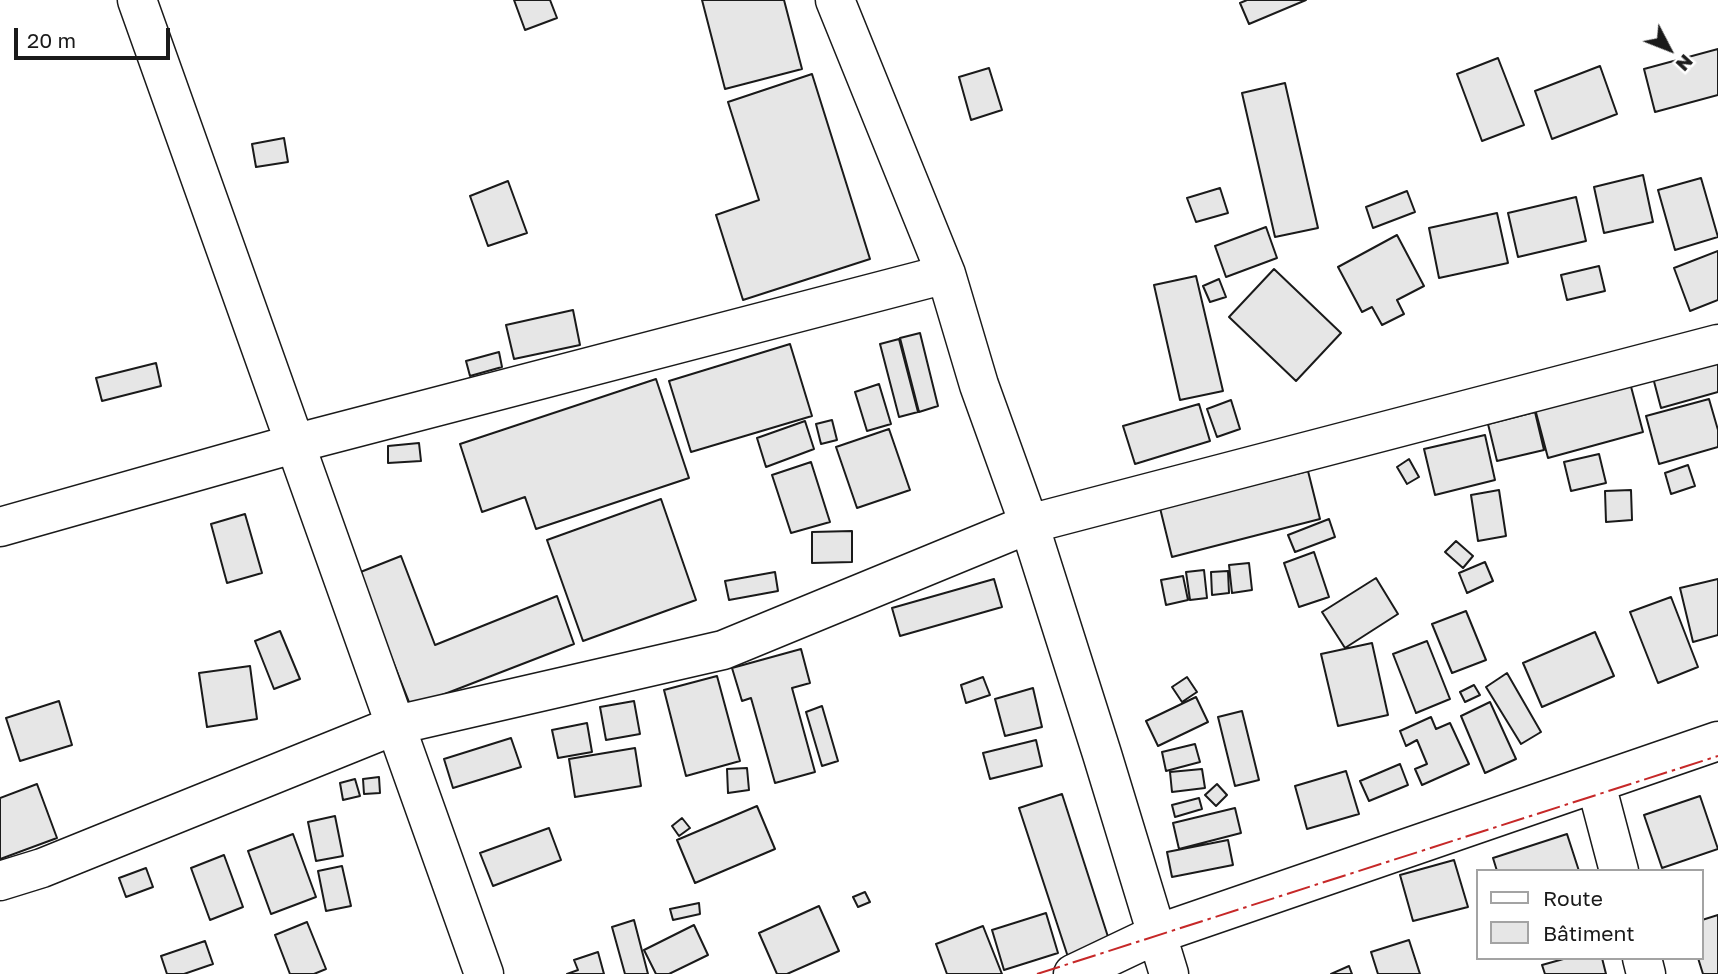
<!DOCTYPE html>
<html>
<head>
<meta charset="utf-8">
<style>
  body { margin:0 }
  #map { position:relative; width:1718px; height:974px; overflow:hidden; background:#fff; font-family:"Golos Text",sans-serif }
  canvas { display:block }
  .legend { position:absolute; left:1476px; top:869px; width:228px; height:91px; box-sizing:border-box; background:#fff; border:2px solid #a3a3a3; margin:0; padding:9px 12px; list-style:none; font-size:21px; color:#1a1a1a }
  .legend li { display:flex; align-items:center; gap:14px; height:35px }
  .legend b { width:35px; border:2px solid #a3a3a3 }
  .north { position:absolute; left:1634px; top:14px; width:70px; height:70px; -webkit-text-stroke:5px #fff; paint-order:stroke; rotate:132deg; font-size:19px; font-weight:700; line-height:28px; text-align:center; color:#1a1a1a }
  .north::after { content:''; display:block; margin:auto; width:24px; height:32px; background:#1a1a1a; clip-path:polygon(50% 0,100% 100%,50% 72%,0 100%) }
  .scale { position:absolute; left:14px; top:28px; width:156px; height:32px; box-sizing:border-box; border:4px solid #1a1a1a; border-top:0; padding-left:9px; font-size:21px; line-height:24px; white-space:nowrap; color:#1a1a1a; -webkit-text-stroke:5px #fff; paint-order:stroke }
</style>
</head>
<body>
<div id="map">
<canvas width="1718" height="974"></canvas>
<ul class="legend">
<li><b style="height:9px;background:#fff"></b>Route</li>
<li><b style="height:19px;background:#e6e6e6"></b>Bâtiment</li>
</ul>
<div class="north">N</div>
<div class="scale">20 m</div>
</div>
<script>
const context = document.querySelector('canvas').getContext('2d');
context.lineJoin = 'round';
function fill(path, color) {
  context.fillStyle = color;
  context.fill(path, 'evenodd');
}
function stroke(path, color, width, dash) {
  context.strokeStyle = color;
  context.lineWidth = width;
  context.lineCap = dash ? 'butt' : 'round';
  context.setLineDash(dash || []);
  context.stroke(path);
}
const building = new Path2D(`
  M514 0H550L557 18 525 30Z
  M702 0H784L802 69 725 89Z
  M1247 0H1306L1249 24 1240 3Z
  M1718 49V95L1655 112 1644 69Z
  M1498 58 1524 125 1482 141 1457 74Z
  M1600 66 1617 114 1552 139 1535 91Z
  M989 68 1002 110 971 120 959 77Z
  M812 74 870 259 743 300 716 215 759 200 728 102Z
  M1285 83 1318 228 1275 237 1242 93Z
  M284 138 288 162 256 167 252 144Z
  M1643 175 1653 222 1604 233 1594 187Z
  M1701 178 1718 237 1675 250 1658 190Z
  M508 181 527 233 488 246 470 196Z
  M1220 188 1228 213 1196 222 1187 198Z
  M1407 191 1415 212 1373 228 1366 207Z
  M1576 197 1586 241 1518 257 1508 213Z
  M1497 213 1508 263 1439 278 1429 228Z
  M1266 227 1277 258 1226 277 1215 246Z
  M1397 235 1424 286 1397 300 1404 314 1382 325 1372 307 1362 312 1338 267Z
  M1718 251V300L1690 311 1674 268Z
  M1599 266 1605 291 1567 300 1561 275Z
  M1274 269 1341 333 1296 381 1229 317Z
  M1196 276 1223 391 1180 400 1154 285Z
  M1219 279 1226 297 1210 302 1203 286Z
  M573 310 580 345 514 359 506 325Z
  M920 333 938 406 919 412 900 338Z
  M899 339 918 412 899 417 880 344Z
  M790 344 812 416 691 452 669 381Z
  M499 352 502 367 470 376 466 361Z
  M1718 353V392L1661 408 1651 370Z
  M156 363 161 386 102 401 96 378Z
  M656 379 689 478 536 529 525 497 482 512 460 444Z
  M1629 379 1643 432 1548 458 1534 405Z
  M879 384 891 424 867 431 855 392Z
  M1709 399 1718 430V447L1659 464 1646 416Z
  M1231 400 1240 429 1217 437 1207 409Z
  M1199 404 1210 441 1135 464 1123 426Z
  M1535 412 1544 450 1497 461 1488 424Z
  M832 420 837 440 821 444 816 424Z
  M805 421 814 449 766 467 757 438Z
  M889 429 910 490 857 508 836 447Z
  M1485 435 1495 480 1435 495 1424 449Z
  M419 443 421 461 388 463V446Z
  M1599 454 1606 483 1571 491 1564 462Z
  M1409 459 1419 477 1407 484 1397 467Z
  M811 462 830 522 791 533 772 475Z
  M1688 465 1695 486 1671 494 1665 473Z
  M1308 471 1320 519 1172 557 1160 508Z
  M1499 490 1506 536 1478 541 1471 495Z
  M1631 490 1632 520 1606 522 1605 491Z
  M661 499 696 600 583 641 547 540Z
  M245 514 262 573 227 583 211 524Z
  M1329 519 1335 537 1295 552 1288 535Z
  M852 531V562L812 563V532Z
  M1456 541 1473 556 1463 568 1445 552Z
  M1314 552 1329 597 1299 607 1284 563Z
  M401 556 435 645 557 596 574 644 411 707 358 573Z
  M1485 562 1493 581 1467 593 1459 573Z
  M1249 563 1252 590 1232 593 1229 565Z
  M1204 570 1207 598 1190 600 1186 572Z
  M1228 571 1229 593 1212 595 1211 572Z
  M775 572 778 591 729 600 725 581Z
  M1183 576 1188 600 1166 605 1161 580Z
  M1376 578 1398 614 1345 648 1322 612Z
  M994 579 1002 607 900 636 892 608Z
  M1718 579V635L1693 642 1680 588Z
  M1671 597 1698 667 1658 683 1630 612Z
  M1466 611 1486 660 1452 673 1432 624Z
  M280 631 300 679 274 689 255 641Z
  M1595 632 1614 676 1542 707 1523 663Z
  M1427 641 1450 699 1416 713 1393 654Z
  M1372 643 1388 715 1338 726 1321 654Z
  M801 649 810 683 792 688 815 772 775 783 751 698 742 701 732 668Z
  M250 666 257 719 207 727 199 673Z
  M1507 673 1541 732 1521 744 1486 687Z
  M717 676 740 761 686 776 664 690Z
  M983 677 990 695 966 703 961 685Z
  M1187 677 1197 692 1182 702 1172 687Z
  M1474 685 1480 695 1465 702 1460 692Z
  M1033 688 1042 727 1005 736 995 699Z
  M1196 697 1208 722 1158 746 1146 721Z
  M59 701 72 745 20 761 6 718Z
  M634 701 640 734 606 740 600 707Z
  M1490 702 1516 759 1485 773 1461 716Z
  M822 706 838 761 822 766 806 712Z
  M1242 711 1259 780 1235 786 1218 717Z
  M1431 717 1436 729 1450 723 1469 764 1422 785 1415 769 1427 764 1417 740 1406 746 1400 731Z
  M587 723 592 752 558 758 552 730Z
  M511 738 521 767 453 788 444 759Z
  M1036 740 1042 766 990 779 983 753Z
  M1195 744 1200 762 1166 771 1162 752Z
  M635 748 641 786 575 797 569 759Z
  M1400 764 1408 785 1369 801 1360 781Z
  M747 768 749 790 728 793 727 769Z
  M1202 769 1205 788 1172 792 1170 772Z
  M1346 771 1359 814 1307 829 1295 786Z
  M379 777 380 793 364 794 363 779Z
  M355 779 360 796 343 800 340 783Z
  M37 784 57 838 0 859V798Z
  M1217 784 1227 795 1216 806 1205 795Z
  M1062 794 1110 943 1068 957 1019 808Z
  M1700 796 1718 849 1662 868 1644 815Z
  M1199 798 1202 809 1175 817 1172 805Z
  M757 806 775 849 695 883 677 840Z
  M1235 808 1241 833 1179 849 1173 823Z
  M335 816 343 856 316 861 308 822Z
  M682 818 690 828 679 836 672 826Z
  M549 828 561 860 493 886 480 853Z
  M293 834 316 897 271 914 248 851Z
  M1567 834 1579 871H1497L1493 858Z
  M1228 840 1233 865 1172 877 1167 852Z
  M224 855 243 907 210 920 191 868Z
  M1454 860 1468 907 1413 921 1400 875Z
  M342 866 351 906 326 911 318 871Z
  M146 868 153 887 126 897 119 878Z
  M865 892 870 902 858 907 853 897Z
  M699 903 700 914 673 920 670 909Z
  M819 906 839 951 787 974H777L759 933Z
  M1046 913 1058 953 1004 970 992 930Z
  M1718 915V974H1703L1698 958H1702V920Z
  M634 920 648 974H625L612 927Z
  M307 922 326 969 314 974H290L275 935Z
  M694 925 708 955 669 974H656L644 950Z
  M983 926 1002 974H947L936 944Z
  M1409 940 1420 974H1378L1371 952Z
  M205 941 213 964 184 974H167L161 956Z
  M598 952 604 974H567L578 970 574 960Z
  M1567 958H1602L1606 974H1545L1542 965Z
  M1349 966 1352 974H1331Z`);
const street = new Path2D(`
  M137 0 484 974
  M835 0 946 274 979 385 1029 524 1102 754 1169 974
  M0 527 297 443 946 274
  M1596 784 1619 871
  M0 881 42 868 396 725 723 650 1029 524 1718 344
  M1642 958 1646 974
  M1073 974 1157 934 1718 741`);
const power = new Path2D(`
  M1037 974 1718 756`);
fill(building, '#e6e6e6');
stroke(building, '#1a1a1a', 2);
stroke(street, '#1a1a1a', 41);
stroke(street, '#fff', 38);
stroke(power, '#c62828', 2, [24, 5, 3.5, 5]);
</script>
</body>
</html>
